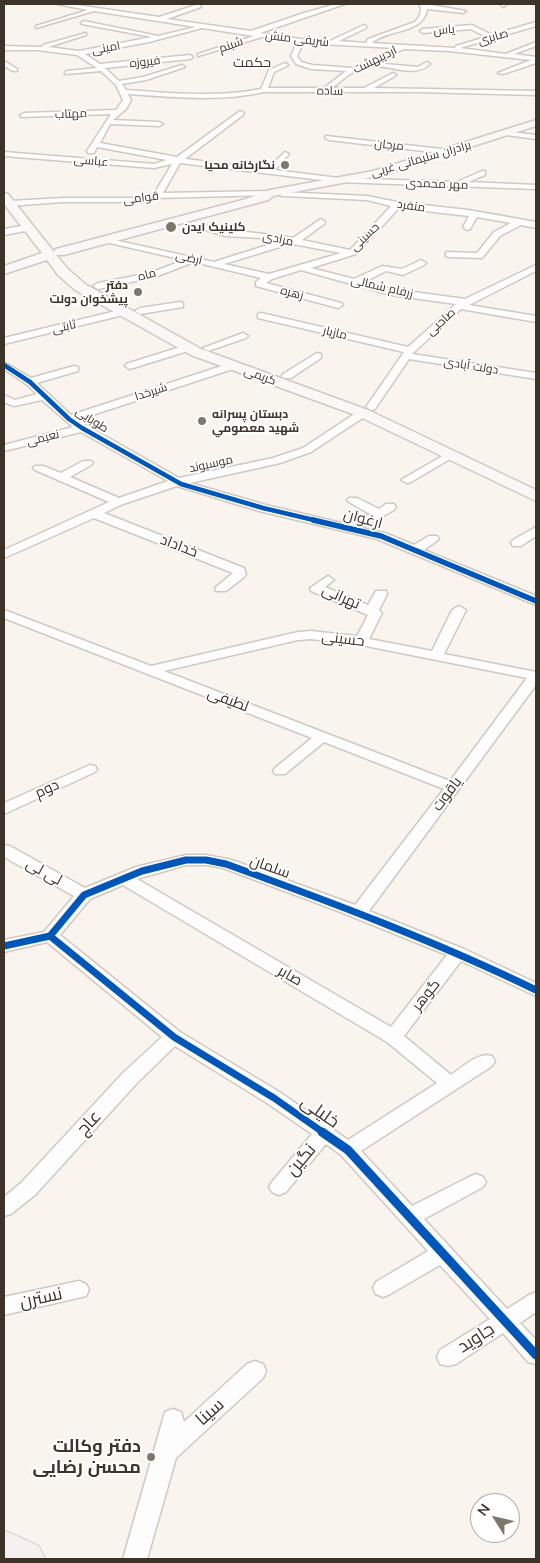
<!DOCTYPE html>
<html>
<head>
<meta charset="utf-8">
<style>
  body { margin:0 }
  #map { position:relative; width:540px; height:1563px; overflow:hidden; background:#faf4ef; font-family:Mulish,sans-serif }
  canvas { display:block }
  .frame { position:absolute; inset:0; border:5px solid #3d3329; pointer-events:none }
  .north { position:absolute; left:470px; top:1493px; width:50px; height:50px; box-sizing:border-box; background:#fff; border:1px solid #b1ada9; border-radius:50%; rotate:306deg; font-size:14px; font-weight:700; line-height:20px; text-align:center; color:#3d3329 }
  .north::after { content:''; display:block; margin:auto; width:18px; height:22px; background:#7f776e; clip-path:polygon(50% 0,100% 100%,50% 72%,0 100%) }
</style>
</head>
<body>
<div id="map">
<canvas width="540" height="1563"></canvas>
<div class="frame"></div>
<div class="north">N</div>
</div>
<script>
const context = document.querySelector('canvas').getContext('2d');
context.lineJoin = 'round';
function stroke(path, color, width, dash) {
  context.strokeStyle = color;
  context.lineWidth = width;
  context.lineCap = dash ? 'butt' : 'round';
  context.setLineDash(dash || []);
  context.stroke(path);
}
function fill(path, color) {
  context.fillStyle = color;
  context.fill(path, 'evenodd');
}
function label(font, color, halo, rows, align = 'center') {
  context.font = font + ' Mulish,Cairo,sans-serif';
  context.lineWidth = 4;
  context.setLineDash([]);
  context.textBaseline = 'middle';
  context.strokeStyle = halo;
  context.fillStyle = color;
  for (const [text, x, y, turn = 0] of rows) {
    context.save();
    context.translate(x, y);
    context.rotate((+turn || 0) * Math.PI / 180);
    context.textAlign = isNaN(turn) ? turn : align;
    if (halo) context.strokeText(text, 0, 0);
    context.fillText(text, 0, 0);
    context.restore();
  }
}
const minor = new Path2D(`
  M57 4H70L159 17 199 4 201 7 167 19 251 31 304 13 336 4H345L260 33 301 39 330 41 364 25 366 26V28L339 41 366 43 368 39 415 22C420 17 423 10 419 4H425L466 11 463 13 427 9C424 34 387 29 372 43L455 48 456 46 486 37 471 29 423 33 420 31 423 29 472 25 492 35 536 22V26L460 48 506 54 536 42V46L514 54 536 57V63L503 74 498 73 531 60 449 51 404 49 374 63 418 67 427 62 430 64C413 80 386 62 366 67 353 70 342 80 332 88H364L393 73 396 75 395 76 374 88 536 91V95L418 92H264C219 102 174 97 128 94L131 100 126 109 113 120 159 122 163 124 159 126 110 124 100 143 177 157 240 111 244 113 243 115 185 159 267 169 285 152 289 154 275 170 338 178 457 182 482 171H485V175L468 182 536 185V189L338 182 180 163 163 193 270 191 274 193 270 195 157 198 140 202H63L8 206V202L11 201 63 198H140L154 194 172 164 154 168 4 156V152L154 164 167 160 97 147 94 153H88L87 151 111 114 21 117 20 115 24 113 116 110 123 100 116 85 101 71 65 74V72L67 71 97 68 77 55 37 50H4V46L42 47 43 45 86 33V35L48 47 79 51 152 37 82 24 81 23 84 21 158 36 196 27 94 11 36 28V26L88 10ZM202 28 254 36 198 54V56L262 37 297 42 291 56 296 64 311 69 346 71 324 88H268L274 72 287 66 288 65 285 63 269 70 261 89C216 98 171 93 126 90L122 84 146 80 185 67 182 65 143 77 119 81 105 68 190 59 193 57 190 55 100 64 85 54 149 42ZM303 43 396 48 353 68 312 65 301 62 297 56Z
  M500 4H506V5L503 7Z
  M4 61 17 69V71H13L4 66Z
  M503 131 536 135V139L506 135H503Z
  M326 136 450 150 454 152 450 154 329 140 325 138Z
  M281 192 367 196 397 202 468 210 536 222V228L521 225 500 236 482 258 449 257 446 256V252L477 253 494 232 511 223 477 217 470 229 467 230 463 227 469 216 399 208 356 254 311 268 354 279 382 266 402 269 421 260 426 263 424 265 403 275 386 271 364 282 391 289 465 299 536 265V271L469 305 536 316V322L461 309 412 354 536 373V379L409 359 375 409 371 410 366 407 404 352 258 318V314L261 313 408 347 456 304 391 295 301 270 272 279 266 283 341 303 343 305 338 308 256 286V282L261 278 194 262 155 277 98 289 93 286 98 283 150 273 184 260 105 242V238L214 262 274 243H280V247L224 264 269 274 341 253 261 238 225 236 199 228 203 225C233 232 263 233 293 238L321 219 325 222 324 224 302 240 350 250 391 206 367 200 284 196H281Z
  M27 225 31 228 30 230 4 235V229Z
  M180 302 183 303V307L140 314 135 311 140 308Z
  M124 309 127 310V314L4 344V338Z
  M243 333 248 336 246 338 208 351 203 348Z
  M187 345 192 348 191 350 130 369 125 366 126 364Z
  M317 353 321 354V358L291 378H283L282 376 283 374Z
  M4 362 31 378 74 366 78 367V371L37 383 71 415 228 364H236V368L77 420 179 478 273 458 303 448 359 411H367L368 413 367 415 311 452 280 463 190 483 266 505 350 525 370 514 349 502 347 500 349 498H357L379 509 386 504H394L396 507 394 510 362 528 385 533 414 545 429 536H437L439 539 424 550 536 596V605L377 539 259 511 177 486 123 504 104 513 244 568 246 574 244 577 226 591H216L215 588 233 573 94 518 4 558V550L109 502 35 470 33 468 35 466H43L61 473 83 461H91L93 463 91 465 70 477 119 498 168 481 81 432 4 451V445L73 427 42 400 14 406 4 402V395L15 400 37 394 26 384 4 369Z
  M451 451 457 454 455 456 411 482 407 483 401 480Z
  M536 527V536L521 546H513L511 543 513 540Z
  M328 576 334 580 325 587 368 605 376 591H386L387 594 379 610 382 613 369 639 432 651 452 610 459 606 466 610 444 654 536 672V685L369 911 464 949 536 983V996L461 961 404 1036 451 1075C463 1067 478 1052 492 1056L495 1061 492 1066 361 1151 412 1206 469 1177 476 1174 483 1177 486 1182 483 1187 424 1219 507 1309 529 1295 536 1292V1312L520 1323 536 1340V1364L528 1362 503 1333 456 1364 448 1366 440 1364 437 1357 440 1350 490 1319 440 1265 390 1294 383 1297 376 1294 373 1288 376 1282 428 1251 341 1155 326 1144 286 1192 279 1195 272 1192 269 1187 272 1182 312 1134 267 1103 175 1046 137 1083 35 1195 11 1214 4 1216V1197L21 1183 123 1073 162 1037 47 942 4 952V940L44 932 74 896 4 857V845L10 846 85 888 136 867 186 855H206L232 860 355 905 444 789 324 742 285 774H275L273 771 275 768 312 738 4 618V610L151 666 298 632 311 631 357 636 368 615 311 591 310 588ZM311 639 361 645 527 678 450 781 164 671 298 640ZM186 865H206L223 868 338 911 447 955 391 1027 137 879ZM123 885 387 1042 437 1083 348 1140 281 1093 180 1032 60 935 90 899Z
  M90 765 95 766 97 769 95 772 4 814V803Z
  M79 1281 86 1284 89 1290 86 1296 4 1315V1297Z
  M255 1361 263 1364 266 1371 263 1378 176 1458 147 1559H123L165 1412 173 1409 181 1412 184 1422 247 1364Z`);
const secondary = new Path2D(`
  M536 120V126L379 176 273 196 268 200 64 255H56L68 269 85 284 201 349 368 410 536 490V501L358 416 191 355 75 290 58 275 47 260 4 274V266L42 253 4 204V193L8 194 54 252 56 249 246 199 270 190 373 171Z`);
const primary = new Path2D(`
  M4 1530 39 1546 45 1559H4Z`);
const cyclewayFar3 = new Path2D(`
  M4 365 30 382 69 419 82 428 181 484 263 508 318 521`);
const cyclewayFar2 = new Path2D(`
  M313 520 381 536 536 601`);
const cyclewayFar1 = new Path2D(`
  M50 936 174 1037 274 1098 324 1133
  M4 946 50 936 84 895 142 871 186 860H206L226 864C331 902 435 941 536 990`);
const cycleway = new Path2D(`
  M322 1132 348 1150 536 1355`);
const markers = [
  [285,165,5,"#7f776e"],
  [171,227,6,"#7f776e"],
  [138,292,5,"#7f776e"],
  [202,421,5,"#7f776e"],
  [151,1457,5,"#7f776e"]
];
const farStreetnames = [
  ["یاس",444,30,-5],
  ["صابری",493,37,-16],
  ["شریفی منش",297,39,7],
  ["شبنم",231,45,-19],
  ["امینی",106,48,-10],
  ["اردیبهشت",375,60,-26],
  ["فیروزه",145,62,-6],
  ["ساده",330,91,1],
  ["مهتاب",71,114,-2],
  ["مرجان",389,145,6],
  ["برادران سلیمانی غربی",421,159,-16],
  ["عباسی",91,161,5],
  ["مهر محمدی",437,184,2],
  ["قوامی",141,198,-7],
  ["منفرد",411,206,8],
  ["حسینی",365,237,-44],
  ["مرادی",278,239,12],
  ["ارضی",189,258,13],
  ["ماه",147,275,-15],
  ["زرفام شمالی",382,287,13],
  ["زهره",292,293,15],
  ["صاحبی",441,322,-42],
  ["ثابتی",64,327,-13],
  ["مازیار",335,333,13],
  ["دولت آبادی",471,366,9],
  ["کریمی",260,376,20],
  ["شیرخدا",151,392,-18],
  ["طوبایی",92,420,33],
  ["نعیمی",43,438,-14],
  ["موسیوند",211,464,-12]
];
const farPoinames = [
  ["نگارخانه محیا",275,165],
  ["کلینیک ایدن",182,227,"left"],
  ["دفتر",128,285],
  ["پیشخوان دولت",128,299],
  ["دبستان پسرانه",212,414,"left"],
  ["شهيد معصومي",212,428,"left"]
];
const farNeighbourhoodnames = [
  ["حکمت",252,63]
];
const streetNames = [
  ["ارغوان",363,519,15],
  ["خداداد",179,546,21],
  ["تهرانی",341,597,24],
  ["حسینی",343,639,7],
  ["لطیفی",228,700,21],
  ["دوم",47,789,-25],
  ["یاقوت",447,794,-53],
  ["سلمان",270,867,20],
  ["لی لی",44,872,29],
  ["صابر",290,976,30],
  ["گوهر",426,995,-52]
];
const nearStreetnames = [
  ["خلیلی",320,1112,35],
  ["عاج",89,1123,-47],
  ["نگین",301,1160,-50],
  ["نسترن",41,1298,-12],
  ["جاوید",476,1338,-33],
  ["سینا",210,1412,-42]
];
const nearPoinames = [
  ["دفتر وکالت",141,1447],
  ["محسن رضایی",141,1468]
];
stroke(minor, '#d0c9c2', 3);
stroke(secondary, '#d0c9c2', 3);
stroke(primary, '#d7d2cf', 2);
fill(minor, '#fefdfd');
fill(secondary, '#faf7f6');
fill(primary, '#f6f1ee');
stroke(cyclewayFar3, '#0057b8', 4.5);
stroke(cyclewayFar2, '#0057b8', 5.5);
stroke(cyclewayFar1, '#0057b8', 7);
stroke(cycleway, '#0057b8', 9);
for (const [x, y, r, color] of markers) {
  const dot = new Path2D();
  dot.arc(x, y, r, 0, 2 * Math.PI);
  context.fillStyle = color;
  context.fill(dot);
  stroke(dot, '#fff', 2);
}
label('12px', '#3d3329', '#fff', farStreetnames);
label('bold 12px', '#3d3329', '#fff', farPoinames, 'right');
label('14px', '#3d3329', '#fff', farNeighbourhoodnames);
label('15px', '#3d3329', '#fff', streetNames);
label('18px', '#3d3329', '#fff', nearStreetnames);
label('bold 18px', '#3d3329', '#fff', nearPoinames, 'right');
</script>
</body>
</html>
